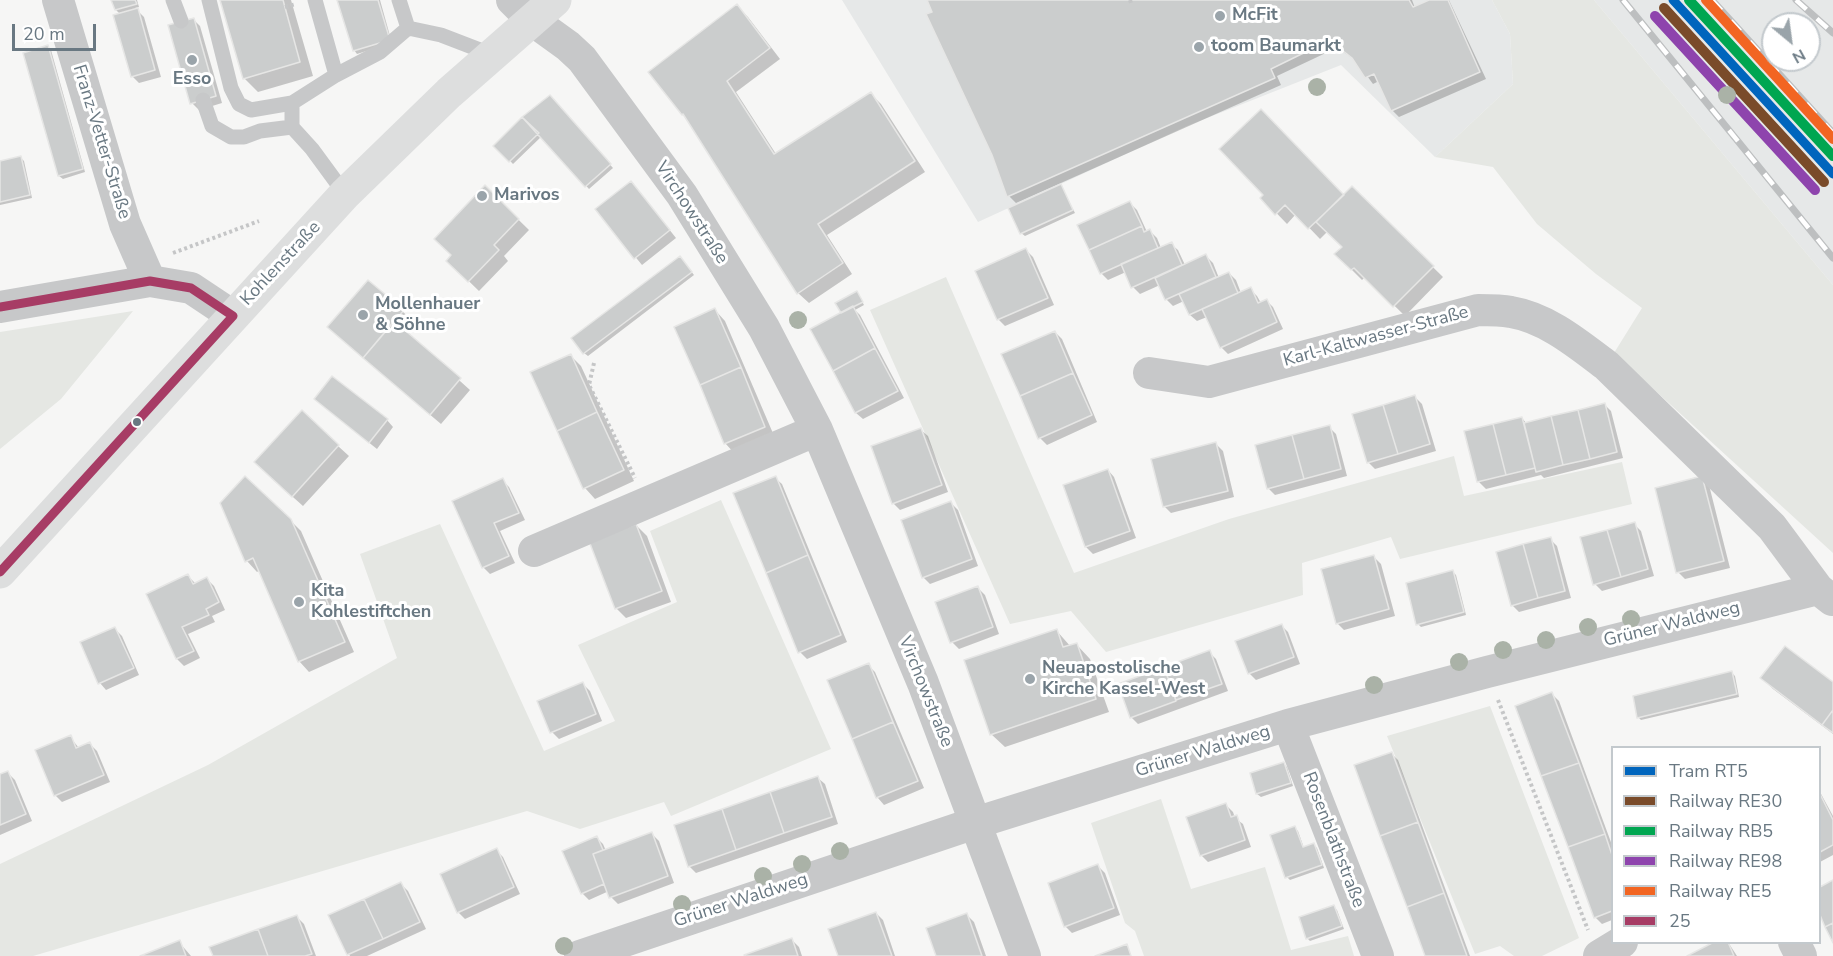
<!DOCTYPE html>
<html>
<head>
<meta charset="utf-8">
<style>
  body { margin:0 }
  #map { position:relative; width:1833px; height:956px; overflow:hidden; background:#f6f6f5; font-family:"Nunito Sans",sans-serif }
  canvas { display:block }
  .legend { position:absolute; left:1611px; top:746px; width:210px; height:198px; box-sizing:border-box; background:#fff; border:2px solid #c3c9cd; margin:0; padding:8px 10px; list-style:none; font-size:18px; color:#697882 }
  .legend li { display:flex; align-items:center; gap:12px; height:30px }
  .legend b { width:30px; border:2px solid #c3c9cd }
  .north { position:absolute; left:1761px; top:12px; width:60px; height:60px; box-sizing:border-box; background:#fff; border:2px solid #c3c9cd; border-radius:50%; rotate:151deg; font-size:16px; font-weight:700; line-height:24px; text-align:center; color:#697882 }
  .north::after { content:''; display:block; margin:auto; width:21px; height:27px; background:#9aa4aa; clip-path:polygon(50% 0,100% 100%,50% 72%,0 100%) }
  .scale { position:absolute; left:12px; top:24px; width:84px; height:27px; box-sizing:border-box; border:3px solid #697882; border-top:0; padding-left:8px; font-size:18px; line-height:21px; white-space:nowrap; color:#697882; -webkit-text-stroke:4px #fff; paint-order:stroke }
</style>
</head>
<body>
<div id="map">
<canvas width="1833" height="956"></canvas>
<ul class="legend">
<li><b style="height:8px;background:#0065bd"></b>Tram RT5</li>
<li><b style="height:8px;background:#7a4b2a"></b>Railway RE30</li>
<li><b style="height:8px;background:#00a651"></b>Railway RB5</li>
<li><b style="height:8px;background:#8e44ad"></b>Railway RE98</li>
<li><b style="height:8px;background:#f26522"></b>Railway RE5</li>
<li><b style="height:8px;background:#a73c65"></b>25</li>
</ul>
<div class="north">N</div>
<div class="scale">20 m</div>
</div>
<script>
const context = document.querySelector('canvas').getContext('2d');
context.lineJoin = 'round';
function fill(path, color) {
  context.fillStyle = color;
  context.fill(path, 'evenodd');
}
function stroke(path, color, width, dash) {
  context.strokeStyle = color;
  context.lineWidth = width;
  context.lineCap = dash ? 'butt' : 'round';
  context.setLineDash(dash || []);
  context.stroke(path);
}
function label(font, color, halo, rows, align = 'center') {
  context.font = font + ' "Nunito Sans",sans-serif';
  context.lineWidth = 6;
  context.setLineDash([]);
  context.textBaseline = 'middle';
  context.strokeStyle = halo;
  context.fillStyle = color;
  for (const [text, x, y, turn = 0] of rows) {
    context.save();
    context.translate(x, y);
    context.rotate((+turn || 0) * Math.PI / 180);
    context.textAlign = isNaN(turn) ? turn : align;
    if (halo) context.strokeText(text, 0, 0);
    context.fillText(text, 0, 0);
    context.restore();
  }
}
const built = new Path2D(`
  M842 0H1492L1510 34 1513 84 1435 157 1341 65 1187 126 978 222Z
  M1594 0H1833V285ZM1773 24H1809V60H1773Z`);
const green = new Path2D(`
  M1492 0H1594L1833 285V553L1614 353 1642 308 1596 274 1537 224 1493 167 1435 157 1513 84 1510 34Z
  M946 277 1074 573 1229 519 1454 456 1464 496 1622 462 1632 504 1400 559 1391 537 1302 563 1303 595 1106 652 1071 611 1010 624 870 310Z
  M133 311 61 399 0 449V332Z
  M721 500 831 749 671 816 664 802 580 829 527 811 33 956H0V864L208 765 397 658 360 554 440 524 544 751 615 721 578 645 677 602 650 531Z
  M1490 706 1579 938 1542 956H1514L1500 946 1475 954 1387 736Z
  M1161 799 1191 889 1265 867 1291 950 1348 936 1354 956H1144L1135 931 1125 923 1091 823Z`);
const shadow = new Path2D(`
  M113 0H137L139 7 135 8 144 17 161 77 139 83 132 76 121 15 116 10Z
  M222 0H291L313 76 258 92 244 78Z
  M339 0H380L392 43 357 54 354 50Z
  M928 0H1412L1415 8 1433 0H1449L1486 79 1399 117 1392 110 1379 81 1373 84 1356 61 1341 50 1332 54 1330 51 1277 76 1281 85 1016 203 1009 196Z
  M737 6 748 17 780 59 736 92 776 154 871 94 881 104 925 172 827 235 852 274 809 303 798 293 688 120 683 114Z
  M193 19 200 26 222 103 199 110 192 103Z
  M48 47 51 50 85 172 63 179 59 176 25 54Z
  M550 97 613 168 589 189 542 136 513 164 496 146Z
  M21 158 24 161 32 198 0 205V162Z
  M1061 186 1075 213 1025 236 1021 233Z
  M485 187 529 230 504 256 508 261 479 291 448 261 453 255Z
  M1352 188 1443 277 1405 316 1365 277 1362 280 1336 254 1344 247 1328 231 1320 239 1296 214 1287 224 1262 198 1344 197Z
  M637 189 676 238 642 265 597 210Z
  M1130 203 1137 210 1147 232 1150 231 1157 238 1161 248 1171 244 1178 250 1185 265 1206 256 1213 263 1219 278 1229 273 1236 280 1241 293 1250 289 1257 296 1261 303 1266 300 1273 307 1283 329 1228 354 1221 347 1207 317 1197 321 1190 315 1184 301 1173 306 1166 299 1160 285 1140 294 1133 287 1126 272 1108 280 1101 273Z
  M1026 250 1033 257 1054 305 1005 326 998 319Z
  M683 261 694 275 588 356 584 353Z
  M368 282 410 318 401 328 470 390 441 424 375 368Z
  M859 296 864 305 855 310 860 315 904 398 863 419 856 413 812 329 843 313Z
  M715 310 725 321 775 438 735 454 725 443Z
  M1055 332 1062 339 1097 422 1047 445 1040 438Z
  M571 356 581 366 634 481 595 499 585 488Z
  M1415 397 1422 404 1436 451 1375 469 1368 462Z
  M1604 404 1611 411 1623 458 1544 478 1541 475 1486 489 1479 482 1466 432 1522 418 1527 424Z
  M323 406 387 420 393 427 377 449Z
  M1329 427 1336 434 1347 476 1275 495 1268 488Z
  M921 430 928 436 948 492 900 510 893 503Z
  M1216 444 1223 451 1234 497 1171 513 1164 506Z
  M338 446 349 456 303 506 266 473Z
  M1108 470 1114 477 1136 538 1093 554 1086 547 1065 486Z
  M775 478 782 484 847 642 807 659 800 652Z
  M1702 478 1709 485 1730 568 1685 579 1678 572Z
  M502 480 509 487 525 520 500 531 515 563 490 574 483 567Z
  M951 503 958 510 978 566 930 584 923 577Z
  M222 504 290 520 301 531 354 652 309 672 299 661 260 570 257 572 247 561Z
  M1634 524 1641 531 1654 576 1602 591 1595 584Z
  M636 525 647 536 671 602 626 618 616 608Z
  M1550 539 1557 546 1571 598 1519 612 1512 605Z
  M1374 557 1381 564 1395 616 1344 630 1337 623Z
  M1453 572 1456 575 1466 615 1421 627 1418 624Z
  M188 576 196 584 207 579 214 586 225 610 212 616 215 622 188 634 200 658 184 666 177 659 148 594Z
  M978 588 985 595 999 634 959 649 952 642Z
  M1281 625 1288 632 1300 664 1256 680 1249 673Z
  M115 629 122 636 139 675 106 690 100 683Z
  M1056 630 1071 647 1077 645 1090 659 1109 712 1005 747 991 734Z
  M1209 652 1216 659 1228 691 1138 724 1131 717 1119 685Z
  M868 665 875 672 924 788 884 805 878 798 829 681Z
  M1732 673 1735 676 1739 697 1641 720 1638 717Z
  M1762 678 1833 684V734L1773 689Z
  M583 684 590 691 602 721 559 739 552 732Z
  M1552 694 1559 701 1612 845V920L1602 924 1595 917Z
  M70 737 79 748 90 744 97 751 110 782 62 802 55 795Z
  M1391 753 1398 760 1470 956H1426Z
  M1284 764 1287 767 1293 786 1261 797 1257 794 1251 774Z
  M8 773 15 780 32 821 0 835V776Z
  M818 778 825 784 838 824 696 873 689 866Z
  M1820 792 1833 816V855L1820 862Z
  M1226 805 1233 812 1235 818 1243 824 1251 847 1208 862 1201 855Z
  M1295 828 1298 831 1304 848 1314 845 1317 848 1324 868 1290 880 1287 877Z
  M652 834 659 841 674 883 618 904 611 897 609 891 589 900 582 893 597 838 603 844 606 851Z
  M496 850 503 857 520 894 465 919 458 912Z
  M1098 866 1105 873 1120 915 1072 933 1065 926Z
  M401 884 408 891 426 929 367 956H350L330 916Z
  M1334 907 1337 910 1344 929 1310 941 1307 938Z
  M876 913 883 920 895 956H839Z
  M967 915 974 922 986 956H937Z
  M297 917 304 924 316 956H214Z
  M792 940 799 947 802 956H746Z
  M179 942 191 956H144Z
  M1717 942H1728L1737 956H1689Z`);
const building = new Path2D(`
  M111 0H135L137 4 115 10Z
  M220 0H283L300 62 243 79Z
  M337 0H378L390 40 353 51Z
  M927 0H1409L1413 7 1429 0H1448L1480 72 1391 111 1374 74 1365 78 1352 58 1333 43 1324 48 1322 44 1271 69 1275 78 1007 197 992 155 926 14 932 12Z
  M737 4 770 48 727 81 774 154 871 92 915 161 818 224 843 263 797 294 683 114 682 115 648 72Z
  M138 8 155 70 131 77 113 15Z
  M194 18 216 96 190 104 168 25Z
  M48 45 83 169 58 176 23 53Z
  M550 95 611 164 585 187 522 117Z
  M1261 109 1344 195 1308 229 1285 205 1275 215 1260 198 1263 195 1219 149Z
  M522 117 539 133 509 162 493 146Z
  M21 156 30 195 0 202V161Z
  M631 181 670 230 634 259 595 209Z
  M1061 184 1073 210 1020 234 1008 208Z
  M485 185 519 219 494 245 499 250 468 282 446 261 451 255 434 239Z
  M1352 186 1434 266 1393 307 1354 268 1351 270 1334 254 1342 247 1316 222Z
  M1130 201 1142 226 1089 250 1077 225Z
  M1142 226 1144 232 1150 229 1158 248 1100 274 1089 250Z
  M1172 242 1182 265 1131 288 1121 264Z
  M1026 248 1048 298 997 320 975 271Z
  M1206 254 1216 277 1165 300 1155 278Z
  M680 256 692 272 583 354 571 338Z
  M1229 272 1238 293 1189 315 1179 294Z
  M368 280 404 310 363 358 327 327Z
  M1251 287 1258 303 1267 299 1277 322 1220 348 1202 309Z
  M857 291 863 302 841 313 835 303Z
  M853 306 875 348 833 371 810 329Z
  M715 308 741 367 700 385 674 327Z
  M394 321 461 378 430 415 363 358Z
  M1055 331 1073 373 1020 396 1001 354Z
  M875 348 898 391 855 413 833 371Z
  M571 354 597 412 557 431 530 372Z
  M741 367 765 427 724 444 700 385Z
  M1073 373 1092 415 1038 439 1020 396Z
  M332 376 388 419 369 443 314 399Z
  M1415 395 1430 444 1398 454 1383 405Z
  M1605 403 1617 452 1590 459 1578 410Z
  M1383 405 1398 454 1367 463 1352 414Z
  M302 410 339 445 292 497 254 462Z
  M1578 410 1590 459 1563 465 1551 416Z
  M597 412 624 470 583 489 557 431Z
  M1551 416 1563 465 1536 472 1524 423Z
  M1522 417 1535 468 1506 475 1493 424Z
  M1493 424 1506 475 1477 482 1464 431Z
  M1330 425 1341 469 1304 479 1292 435Z
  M921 428 942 485 892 504 871 446Z
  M1292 435 1304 479 1267 489 1255 445Z
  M1216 442 1228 491 1163 507 1151 459Z
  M1108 469 1130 531 1085 547 1063 485Z
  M245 476 291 519 345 642 298 662 253 558 245 562 220 503Z
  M776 476 808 555 766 573 733 493Z
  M1702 476 1724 561 1676 573 1655 488Z
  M503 478 519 513 494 523 509 556 482 568 452 501Z
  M951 501 972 559 922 578 901 520Z
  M1635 522 1648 569 1621 577 1607 530Z
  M636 524 662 591 615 609 589 541Z
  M1607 530 1621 577 1593 585 1580 537Z
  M1551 537 1565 591 1538 598 1523 544Z
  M1523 544 1538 598 1511 606 1496 552Z
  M808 555 841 635 798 653 766 573Z
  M1374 555 1389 609 1336 624 1321 569Z
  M1453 570 1464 612 1416 625 1406 583Z
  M188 574 193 584 207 577 219 602 206 609 209 615 182 627 194 651 176 659 146 594Z
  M978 586 993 627 950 643 935 602Z
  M1282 624 1294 657 1248 674 1235 641Z
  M115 627 134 668 98 684 80 642Z
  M1057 629 1063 647 1077 643 1096 699 990 735 964 660Z
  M1785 646 1833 682V710L1822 725 1760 678Z
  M1210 650 1222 684 1176 700 1164 667Z
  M869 663 893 722 852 739 827 680Z
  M1164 667 1176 701 1130 718 1118 684Z
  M1732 671 1737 694 1637 718 1633 696Z
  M583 682 596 714 550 733 537 701Z
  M1552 692 1579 763 1541 776 1515 706Z
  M1833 710V733L1822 725Z
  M893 722 918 781 876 798 852 739Z
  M71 735 76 748 90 742 104 775 54 796 35 750Z
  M1392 752 1418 822 1380 836 1354 765Z
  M1284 762 1291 783 1256 794 1250 773Z
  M1579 763 1605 834 1568 847 1541 776Z
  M8 771 26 814 0 825V774Z
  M818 776 832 817 784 833 770 792Z
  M770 792 784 833 736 850 722 809Z
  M1820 794 1833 820V845L1820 852Z
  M1226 803 1231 817 1237 815 1245 840 1200 856 1186 817Z
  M722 809 736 850 688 867 674 825Z
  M1418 822 1444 893 1407 907 1380 836Z
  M1295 826 1303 847 1314 843 1322 865 1285 878 1270 835Z
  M652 832 668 876 609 898 593 854Z
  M1605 834 1612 855V911L1594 918 1568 847Z
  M597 836 603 850 593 854 604 884 581 894 562 851Z
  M497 848 514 887 457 913 440 874Z
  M1098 864 1114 908 1064 927 1048 883Z
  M1833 880V923L1825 927 1820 915V887Z
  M401 882 420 922 383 939 364 899Z
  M1444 893 1467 956H1425L1407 907Z
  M364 899 383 939 347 955 328 915Z
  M1334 905 1342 926 1306 939 1299 917Z
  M876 912 892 956H838L828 929Z
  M967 913 982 956H936L926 928Z
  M297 915 312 954 305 956H268L258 929Z
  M1833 923V943L1825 927Z
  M258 929 268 956H213L209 947Z
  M792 938 798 956H745L744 955Z
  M180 940 186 956H140Z
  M1714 942H1728L1734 956H1687Z
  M1127 944 1131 956H1095Z`);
const path = new Path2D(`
  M1130 0 1131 3
  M285 7 296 4
  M173 253 259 221
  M594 363 589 385 635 478
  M1498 700 1588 930`);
const lane = new Path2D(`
  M173 0 181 21
  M209 0 231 88 239 104 251 110 292 103 336 75 315 0
  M399 0 408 28
  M408 28 441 35 493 55
  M336 75 380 52 408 28
  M203 100 212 126 231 137H244L260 131 292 127
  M292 103V127L312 149 345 194`);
const street = new Path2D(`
  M58 0 125 224 150 281
  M512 0 532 20 568 46 582 59 682 195 764 328 817 430 923 683 1025 956
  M0 307 150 281 191 288 233 316
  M1149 373 1209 382 1478 310C1489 310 1501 310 1511 312 1547 318 1578 344 1606 365L1772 527 1818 589 1832 600
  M534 551 817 430
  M1288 725 1378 956
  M1794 942 1801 956
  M580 956 975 823 1288 725 1487 672 1818 589
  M1599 956 1622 942`);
const secondary = new Path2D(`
  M0 572 345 194 449 93 555 0`);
const rail = new Path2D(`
  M1623 0 1833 258
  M1712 0 1833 133
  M1796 0 1833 33`);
const bus1 = new Path2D(`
  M0 307 150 281 191 288 233 316
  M0 572 233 316`);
const rail1 = new Path2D(`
  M1664 8 1824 182`);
const rail2 = new Path2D(`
  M1689 0 1833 156`);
const rail3 = new Path2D(`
  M1655 16 1815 190`);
const rail4 = new Path2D(`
  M1706 0 1833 139`);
const tram1 = new Path2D(`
  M1673 0 1833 174`);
const trees = [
  [1317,87],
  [1727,95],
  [798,320],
  [1631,619],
  [1588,627],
  [1546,640],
  [1503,650],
  [1459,662],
  [1374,685],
  [840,851],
  [802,864],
  [763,876],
  [682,904],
  [564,946]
];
const markers = [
  [1220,16,6,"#9aa4aa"],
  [1199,47,6,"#9aa4aa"],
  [192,60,6,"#9aa4aa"],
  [482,196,6,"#9aa4aa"],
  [363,315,6,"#9aa4aa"],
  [137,422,5,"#697882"],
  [299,602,6,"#9aa4aa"],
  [1030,679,6,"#9aa4aa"]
];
const poiNames = [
  ["McFit",1232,16],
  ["toom Baumarkt",1211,47],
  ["Esso",192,80,"center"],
  ["Marivos",494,196],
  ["Mollenhauer",375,305],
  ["& Söhne",375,326],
  ["Kita",311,592],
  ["Kohlestiftchen",311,613],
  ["Neuapostolische",1042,669],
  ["Kirche Kassel-West",1042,690]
];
const streetNames = [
  ["Franz-Vetter-Straße",101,142,73],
  ["Virchowstraße",691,213,57],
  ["Kohlenstraße",281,264,-47],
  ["Karl-Kaltwasser-Straße",1376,337,-15],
  ["Grüner Waldweg",1672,625,-14],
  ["Virchowstraße",925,692,68],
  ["Grüner Waldweg",1203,752,-17],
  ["Rosenblathstraße",1333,840,69],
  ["Grüner Waldweg",741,901,-18]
];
fill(built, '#e6e8e8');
fill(green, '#e5e7e3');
fill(shadow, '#0003');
fill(building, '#cbcdcd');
stroke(building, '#e6e6e5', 1.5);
stroke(path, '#c5c6c7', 4, [3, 3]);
stroke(lane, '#c7c8c9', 15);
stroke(street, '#c7c8c9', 32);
stroke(secondary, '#dddede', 33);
stroke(rail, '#bdbfc0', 7);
stroke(rail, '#fff', 4.5, [14]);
stroke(bus1, '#a73c65', 9);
stroke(rail1, '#7a4b2a', 10);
stroke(rail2, '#00a651', 10);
stroke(rail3, '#8e44ad', 10);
stroke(rail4, '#f26522', 10);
stroke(tram1, '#0065bd', 9);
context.fillStyle = '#aab2a7';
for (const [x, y] of trees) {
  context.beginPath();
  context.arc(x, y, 9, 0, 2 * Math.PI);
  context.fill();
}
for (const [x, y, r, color] of markers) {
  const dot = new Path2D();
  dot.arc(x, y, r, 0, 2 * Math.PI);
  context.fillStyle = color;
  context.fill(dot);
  stroke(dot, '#fff', 2);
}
label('bold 18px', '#697882', '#fff', poiNames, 'left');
label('18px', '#697882', '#fff', streetNames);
</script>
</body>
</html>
